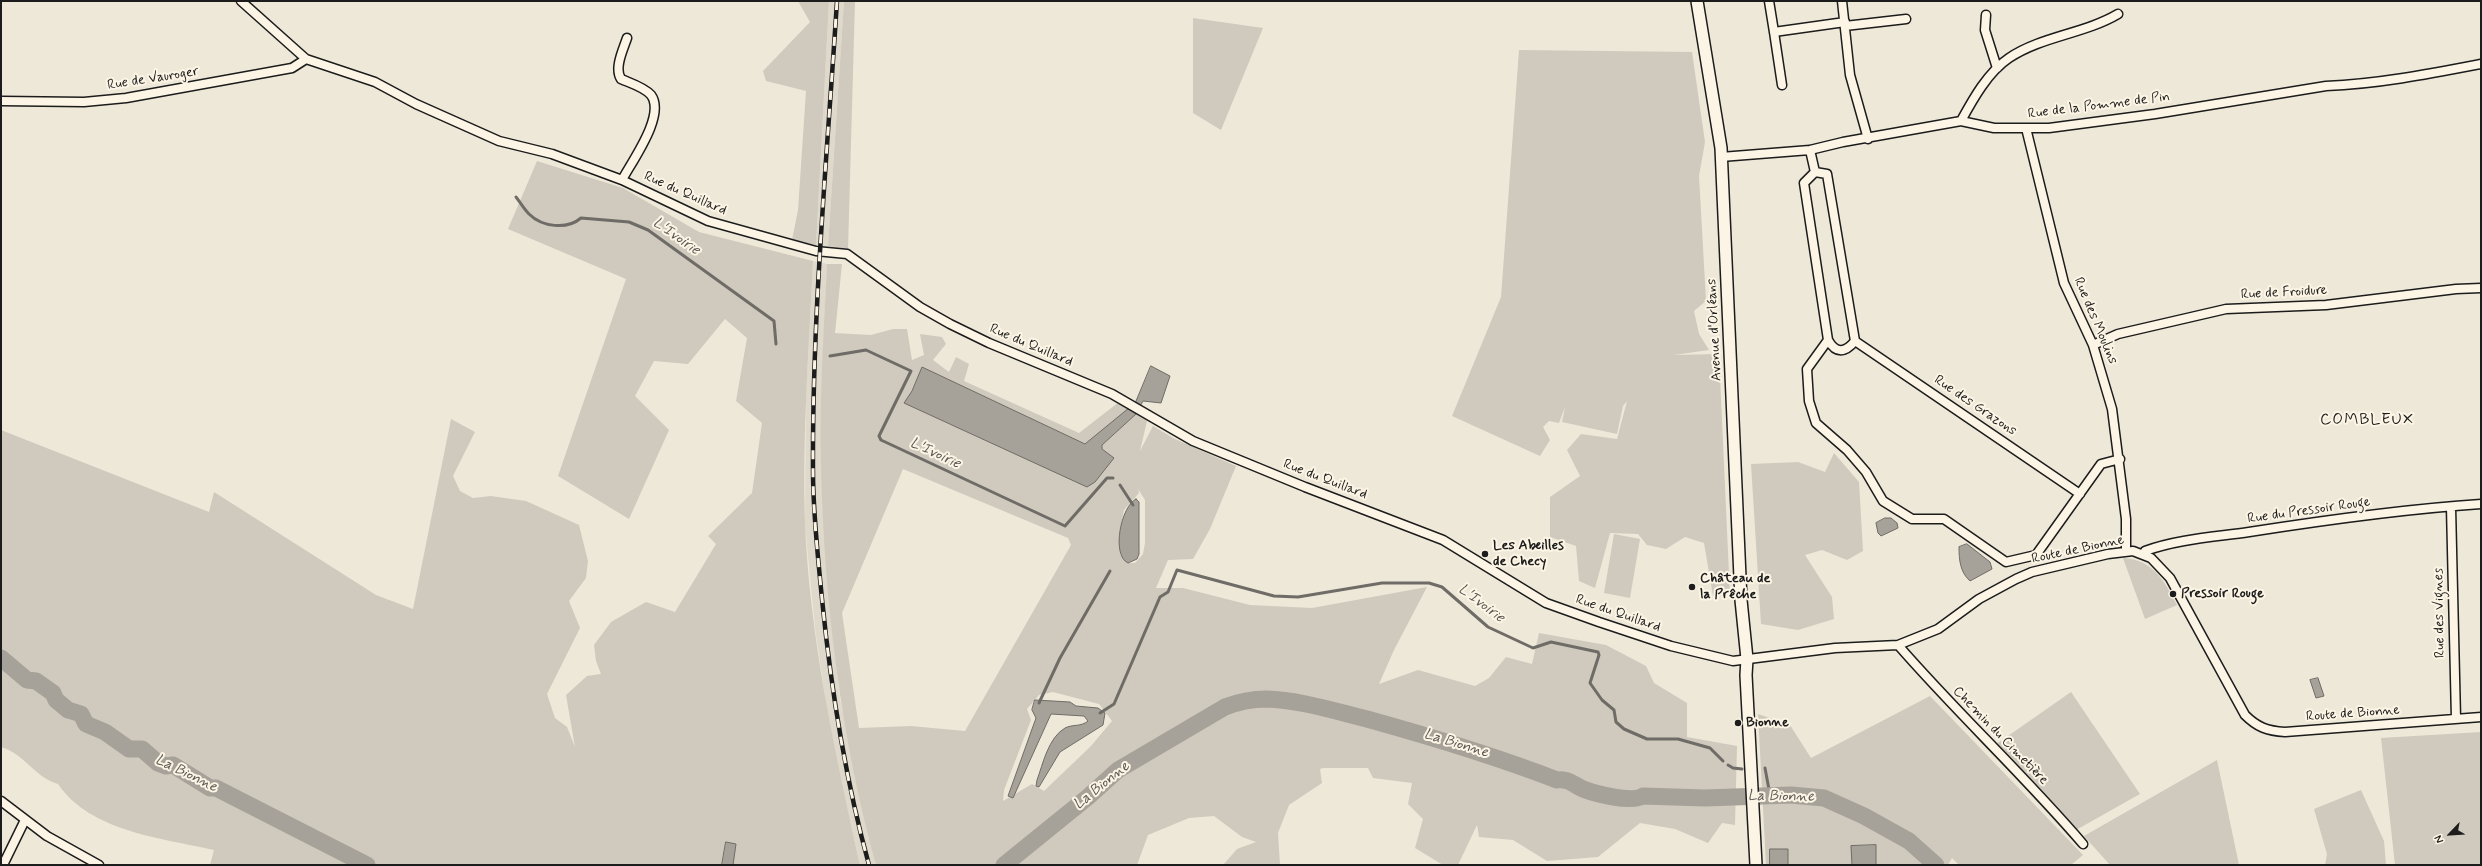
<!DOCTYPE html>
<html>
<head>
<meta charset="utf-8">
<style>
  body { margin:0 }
  #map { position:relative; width:2482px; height:866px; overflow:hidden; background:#eee8d9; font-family:Mynerve,sans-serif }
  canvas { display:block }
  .frame { position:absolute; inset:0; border:2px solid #1c1c1c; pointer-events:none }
  .north { position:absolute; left:2430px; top:814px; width:40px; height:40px; -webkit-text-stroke:3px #fcf5e5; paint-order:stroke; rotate:245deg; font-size:11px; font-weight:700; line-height:16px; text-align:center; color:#1c1c1c }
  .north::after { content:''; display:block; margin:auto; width:14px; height:18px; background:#1c1c1c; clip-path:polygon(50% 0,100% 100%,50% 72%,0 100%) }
</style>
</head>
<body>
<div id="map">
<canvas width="2482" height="866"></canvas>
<div class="frame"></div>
<div class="north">N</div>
</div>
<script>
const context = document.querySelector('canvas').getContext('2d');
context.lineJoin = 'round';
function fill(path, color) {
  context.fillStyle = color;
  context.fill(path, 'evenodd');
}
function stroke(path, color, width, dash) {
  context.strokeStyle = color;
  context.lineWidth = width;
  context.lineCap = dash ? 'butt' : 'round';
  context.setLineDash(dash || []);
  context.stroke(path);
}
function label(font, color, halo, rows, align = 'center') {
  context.font = font + ' Mynerve,sans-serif';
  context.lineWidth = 4;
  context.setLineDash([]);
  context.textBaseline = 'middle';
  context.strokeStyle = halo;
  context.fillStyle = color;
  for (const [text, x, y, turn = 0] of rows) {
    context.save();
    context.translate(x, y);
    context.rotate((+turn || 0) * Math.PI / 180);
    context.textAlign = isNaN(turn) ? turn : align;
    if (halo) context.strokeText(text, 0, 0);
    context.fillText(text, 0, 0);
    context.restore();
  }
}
const built = new Path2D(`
  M829 1H844L828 246 816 245Z
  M813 261 827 264 821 399 831 619 840 699 876 865H860L859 860 832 744 815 628 805 525 806 397Z`);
const green = new Path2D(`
  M798 1H829L816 245 792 240 798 210 806 91 766 81 763 71 810 22Z
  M844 1H855L848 249 828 246Z
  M1193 18 1263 28 1221 130 1193 113Z
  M1519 50 1692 52 1705 142 1699 176 1706 301 1694 311 1699 334 1709 350 1674 355 1719 354 1730 596H1713L1704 543 1685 537 1666 549 1647 545 1638 534 1610 533 1595 588 1579 581 1576 546 1550 537V497L1580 476 1567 450 1581 434 1617 439 1627 401 1623 406 1617 434 1562 422 1565 407 1559 423 1549 421 1543 427 1550 440 1540 456 1452 416 1501 297Z
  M537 161 623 188 699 232 813 261C809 348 802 436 805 524 810 639 835 753 860 865H210L214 850C162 838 91 832 58 784 34 777 25 754 1 747V430L209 512 214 492 376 595 413 609 451 419 475 432 453 476 460 491 473 498 491 496 526 501 579 525 588 561 586 578 569 601 580 628 547 694 555 718 567 727 575 747 566 695 587 676 601 674 596 661 594 645 611 622 646 602 675 612 716 544 708 536 752 493 762 423 736 401 747 338 725 319 688 364 654 361 635 396 669 430 629 519 558 476 626 279 508 229Z
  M827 264H842L835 333 871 335 893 329H907L912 360 924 355 920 334 942 337 946 344 933 360 949 372 956 357 969 364 964 381 1079 433 1119 402 1147 421 1140 451 1153 426 1175 439 1236 466 1210 529 1193 559 1168 560 1156 588H1183L1250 605 1312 608 1427 587 1394 650 1379 684 1418 670 1475 686 1489 678 1506 657 1532 664 1539 633 1606 645 1646 666 1654 683 1687 703V737L1737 746 1735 825 1722 823 1708 843 1675 829 1640 823 1598 857 1547 861 1513 840 1479 837 1477 825 1458 865H1443L1415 848 1423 819 1408 804 1412 783 1373 778 1368 768H1323L1320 769 1322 783 1289 805 1278 833 1280 865H1223L1237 849 1256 842 1242 837 1214 816 1189 818 1148 835 1137 865H876C840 735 824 599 821 465 819 398 824 330 827 264ZM903 469 1068 538 1071 545 965 731 911 726 859 728 842 613ZM1138 489 1145 500V543L1143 554 1135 563H1128L1120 554V531L1124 510 1139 493ZM1053 692 1099 704 1112 721 1091 746 1044 791 1032 784 1003 801 1004 790 1031 720 1027 709 1039 695Z
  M1834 453 1859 482 1863 551 1847 560 1822 550 1805 555 1832 597 1834 619 1798 630 1761 624 1751 464 1798 462 1825 472Z
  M1614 534 1640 539 1630 598 1604 593Z
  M2123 558C2154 560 2164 581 2177 605L2145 619Z
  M2071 692 2140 794 2076 830 1995 745Z
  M1930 696 2083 855 2071 865H1959L1952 858 1948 865H1766L1758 714 1790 725 1811 758Z
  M2481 732V865H2395L2381 738Z
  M2217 760 2239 865H2110L2084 836Z
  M2361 790 2384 841 2386 865H2325L2327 854 2314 809Z`);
const water = new Path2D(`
  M1151 366 1170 376 1161 403 1143 401 1136 414 1102 445V449L1114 458 1095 482 1087 487 904 403 912 391 922 367 1085 444 1135 403Z
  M1136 499 1139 502V554L1137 559 1128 563C1111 555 1121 506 1136 499Z
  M1885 518H1891L1897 523 1898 528 1881 536 1878 533 1876 523Z
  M1967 544 1990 562 1992 569 1970 581C1960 572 1959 560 1959 547Z
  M2318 678 2324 696 2316 698 2310 680Z
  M1035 700 1070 702 1076 706 1098 708 1105 713 1103 725 1060 752 1039 787 1036 786 1037 780C1043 764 1048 738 1065 728 1073 724 1081 727 1088 721L1084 716 1051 714 1013 798 1008 796 1036 718 1032 710Z
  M726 842 736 844 733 865H722Z
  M1876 845V865H1852L1851 846Z
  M1770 849H1788V865H1770Z`);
const stream = new Path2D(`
  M516 197C520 202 524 209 529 214 542 227 567 230 581 218L629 222 648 230 774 321 776 344
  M830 356 866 350 911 371 879 436 881 440 1065 526 1107 478H1113
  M1120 485 1133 505
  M1039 703 1060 658 1110 571
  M1100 713 1114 704 1160 597 1168 592 1177 570 1274 596 1298 597 1382 583H1429L1442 587 1488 627 1533 648 1551 642 1598 652 1599 655 1590 683 1602 700 1614 710 1616 722 1624 729 1647 739H1678L1710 748 1723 761
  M1728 765 1733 768 1742 769
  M1765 768 1770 795`);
const river = new Path2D(`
  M1 658 27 680 36 681 53 693 56 700 68 710 81 714 86 724 105 732 129 749H142L158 763 166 766 173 765 210 788H216L367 865
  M1004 865 1088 797 1118 770 1225 707C1238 702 1251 699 1266 699 1300 700 1334 711 1367 719 1432 737 1495 756 1557 780 1568 778 1574 785 1583 789 1596 794 1631 803 1643 796L1705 798 1791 795 1824 798 1864 816 1909 841 1936 865`);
const minor = new Path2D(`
  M241 1 306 59 375 82 416 104 499 141 552 154 622 180 708 221 816 251 847 254 920 307 950 324 989 343 1112 394 1193 441 1305 487 1443 540 1546 603 1599 622 1671 646 1733 661 1835 648 1898 645 1938 629 1979 599 2016 579 2032 572 2108 554 2133 551 2151 558 2170 578 2245 715C2257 727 2267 731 2285 732L2481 717
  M1769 1 1774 32
  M1842 1 1850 75 1868 139
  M1986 15 1985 30 1997 68
  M1845 26 1906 19
  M1782 85 1774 32 1845 22
  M1 101 84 102 126 98 292 68 306 59
  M1961 121C1973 99 1988 72 2009 58 2042 36 2084 34 2118 14
  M2026 128 2064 283 2093 345 2112 409 2126 519V551
  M1810 150 1815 172
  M1721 157 1810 150 1843 142 1961 121 1994 128H2049L2155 114 2326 86C2378 84 2429 74 2481 64
  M1815 172 1827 174 1855 341 2080 494
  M1815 172 1804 183 1828 340C1836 354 1845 353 1855 341
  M622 180C632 161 666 115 651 95 644 87 630 83 621 79 614 68 623 50 627 38
  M1828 340 1807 369 1809 401 1816 423 1847 450 1866 472 1883 501 1912 519H1944L2006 562 2036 555 2101 464 2120 459
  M2093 345 2118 334 2226 309 2326 305 2456 289 2481 288
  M2451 507 2456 719
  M2144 554 2145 551C2178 539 2215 537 2249 532 2326 520 2404 509 2481 504
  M1898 645C1958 714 2024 775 2083 844
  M1 801 47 836 99 865
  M3 865 25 820`);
const secondary = new Path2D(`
  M1697 1 1721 148 1741 600 1747 659 1746 675 1756 865`);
const rail = new Path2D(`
  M837 1C827 158 812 315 813 472 813 514 818 557 822 599 831 689 845 778 869 865`);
const markers = [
  [1485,554,4,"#1c1c1c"],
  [1692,587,4,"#1c1c1c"],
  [2173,594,4,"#1c1c1c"],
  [1738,723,4,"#1c1c1c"]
];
const streetNames = [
  ["Rue de Vauroger",153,79,-9],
  ["Rue de la Pomme de Pin",2099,106,-7],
  ["Rue du Quillard",685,194,24],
  ["Rue de Froidure",2284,293,-3],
  ["Rue des Moulins",2095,321,67],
  ["Avenue d'Orléans",1715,330,-93],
  ["Rue du Quillard",1031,346,23],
  ["Rue des Grazons",1975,406,34],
  ["Rue du Quillard",1325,480,21],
  ["Rue du Pressoir Rouge",2309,511,-8],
  ["Route de Bionne",2078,550,-12],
  ["Rue des Vignes",2440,613,-91],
  ["Rue du Quillard",1618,614,19],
  ["Route de Bionne",2353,714,-4],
  ["Chemin du Cimetière",2000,736,46]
];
const poiNames = [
  ["Les Abeilles",1493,546],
  ["de Checy",1493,562],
  ["Château de",1700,579],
  ["la Prêche",1700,595],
  ["Pressoir Rouge",2181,594],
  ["Bionne",1746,723]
];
const waterNames = [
  ["L'Ivoirie",676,237,35],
  ["L'Ivoirie",935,454,25],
  ["L'Ivoirie",1481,604,37],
  ["La Bionne",1456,744,17],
  ["La Bionne",186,774,26],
  ["La Bionne",1102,786,-39],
  ["La Bionne",1781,797,1]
];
const quarterNames = [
  ["COMBLEUX",2367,421]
];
fill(built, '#ded9cb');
fill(green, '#cfcabd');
fill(water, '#a7a299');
stroke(water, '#6f6c67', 1);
stroke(stream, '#6f6c67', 3);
stroke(river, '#a7a299', 17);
stroke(minor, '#1c1c1c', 11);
stroke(secondary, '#1c1c1c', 14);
stroke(minor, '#fcf5e5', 8);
stroke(secondary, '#fcf5e5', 11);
stroke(rail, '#1c1c1c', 4.5);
stroke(rail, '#fcf5e5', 3, [9]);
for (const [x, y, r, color] of markers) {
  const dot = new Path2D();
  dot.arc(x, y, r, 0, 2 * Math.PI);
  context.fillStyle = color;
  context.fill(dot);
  stroke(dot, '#fcf5e5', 1.5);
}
label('14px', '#1c1c1c', '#fcf5e5', streetNames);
label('bold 14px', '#1c1c1c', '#fcf5e5', poiNames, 'left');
label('italic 15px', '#5b5854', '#fcf5e5', waterNames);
context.letterSpacing = '1px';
label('16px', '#1c1c1c', '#fcf5e5', quarterNames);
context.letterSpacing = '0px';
</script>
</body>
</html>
